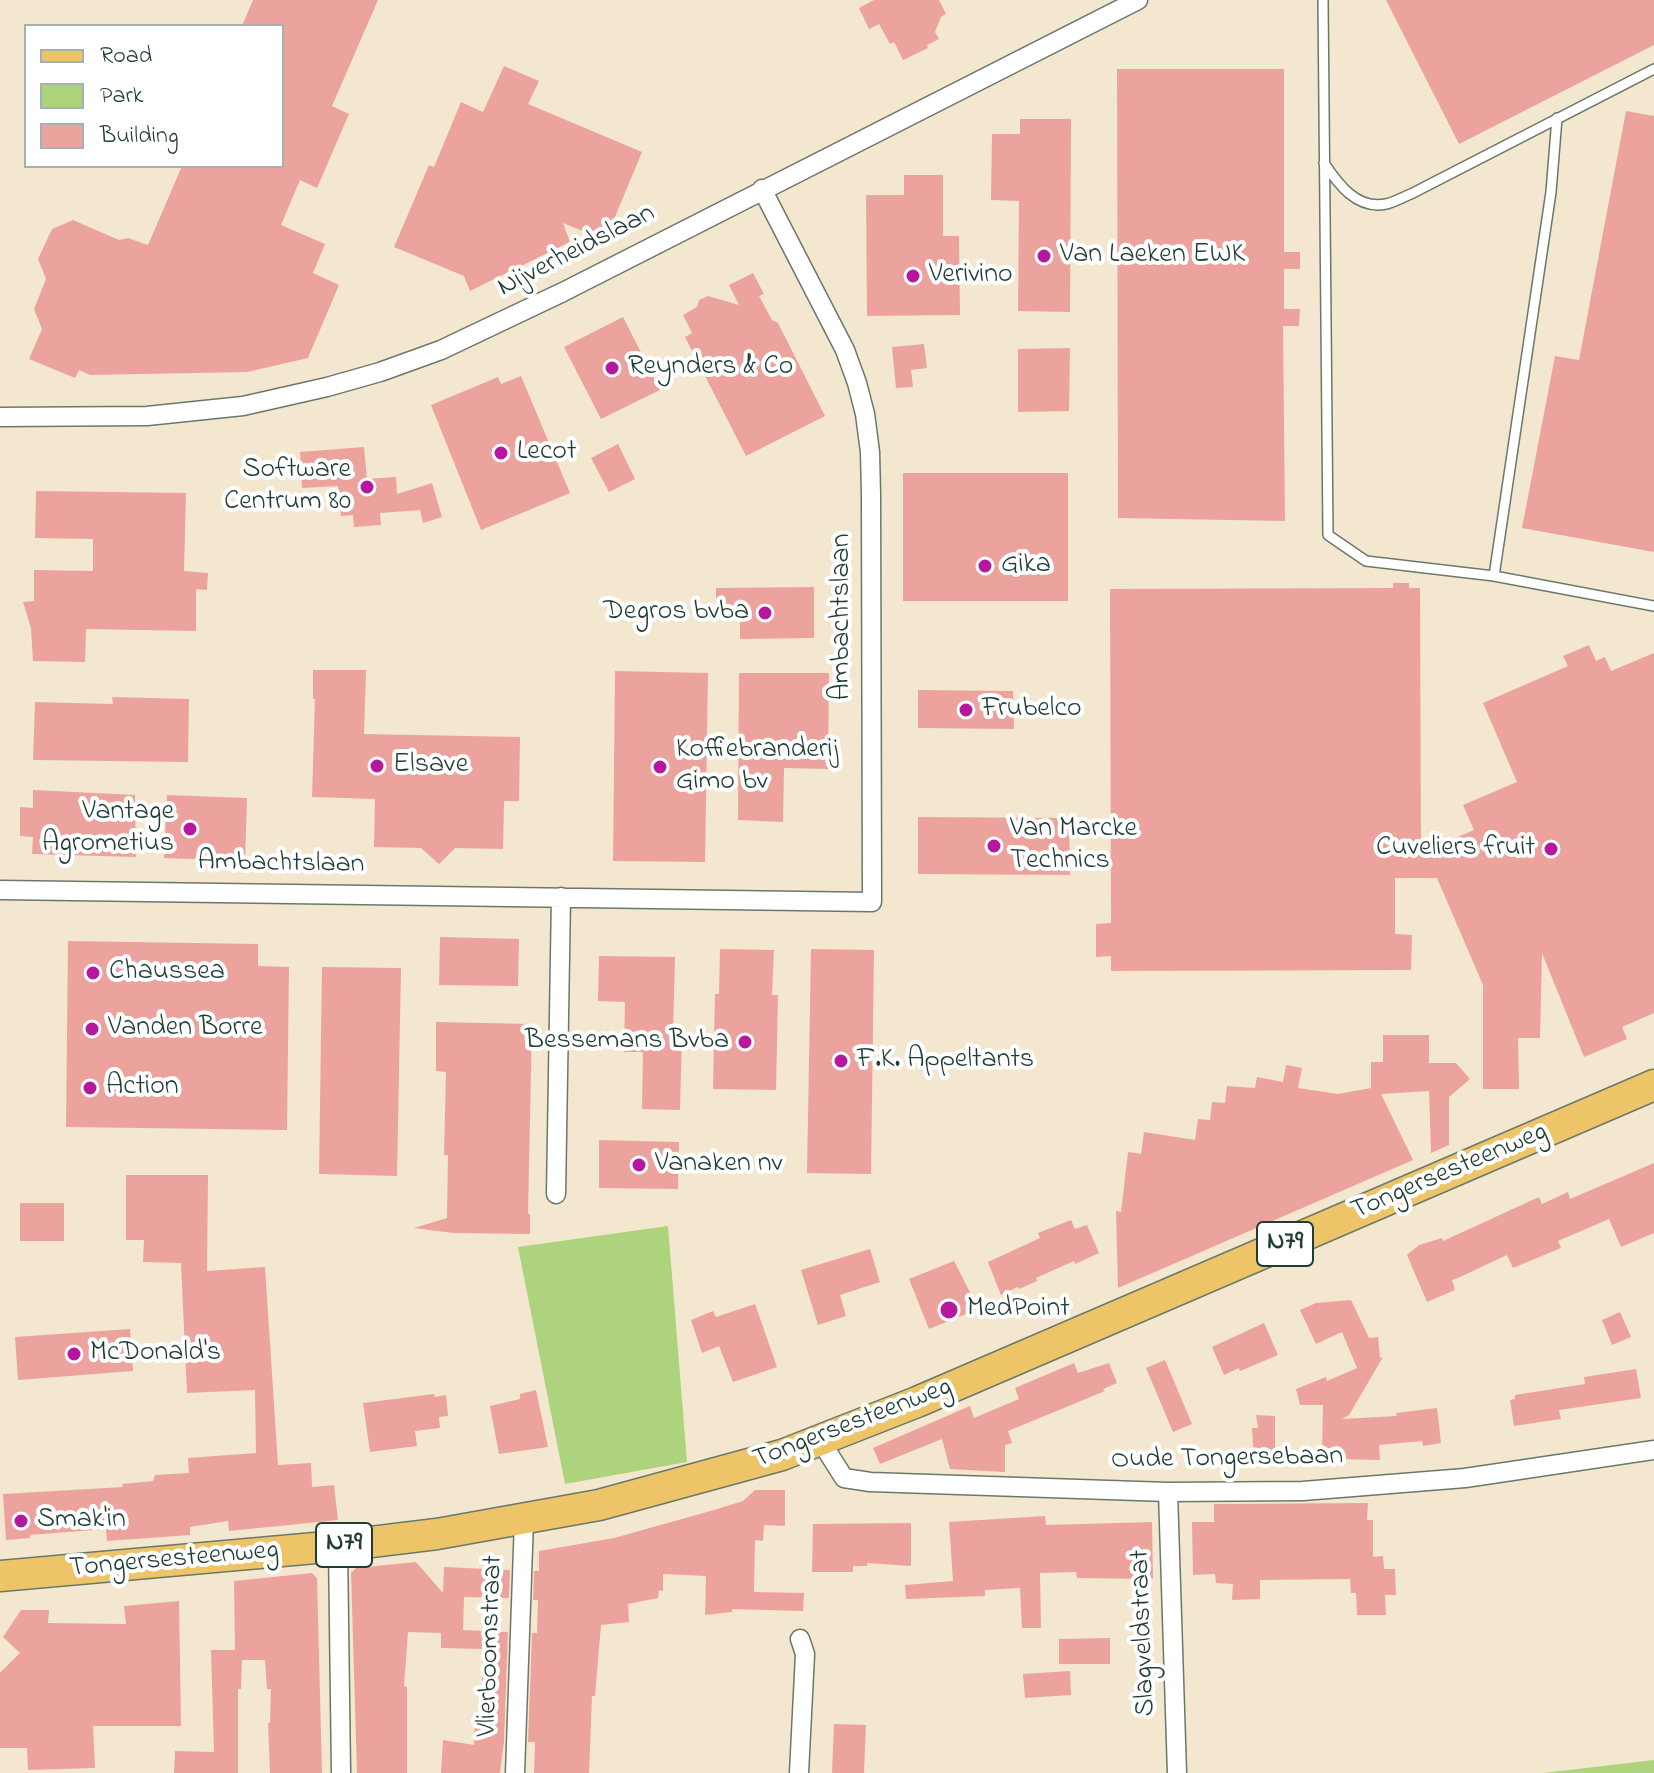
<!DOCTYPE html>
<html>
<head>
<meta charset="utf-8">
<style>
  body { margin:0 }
  #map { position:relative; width:1654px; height:1773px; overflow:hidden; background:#f4e7cf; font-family:"Indie Flower",sans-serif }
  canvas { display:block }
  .legend { position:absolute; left:24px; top:24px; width:260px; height:144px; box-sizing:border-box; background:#fff; border:2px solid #a5b1ae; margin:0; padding:10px 14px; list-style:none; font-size:24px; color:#1f3d34 }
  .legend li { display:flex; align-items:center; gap:16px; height:40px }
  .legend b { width:40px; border:2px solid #a5b1ae }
</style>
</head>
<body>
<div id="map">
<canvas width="1654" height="1773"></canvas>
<ul class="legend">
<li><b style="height:10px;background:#eec469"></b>Road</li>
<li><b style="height:22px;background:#add37d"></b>Park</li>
<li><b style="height:22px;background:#eca39d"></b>Building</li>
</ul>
</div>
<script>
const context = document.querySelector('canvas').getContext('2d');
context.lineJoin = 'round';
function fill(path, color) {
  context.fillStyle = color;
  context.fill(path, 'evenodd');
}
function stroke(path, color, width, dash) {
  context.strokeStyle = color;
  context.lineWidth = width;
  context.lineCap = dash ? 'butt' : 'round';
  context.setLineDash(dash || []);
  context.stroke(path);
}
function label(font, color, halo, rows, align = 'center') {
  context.font = font + ' "Indie Flower",sans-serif';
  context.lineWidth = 8;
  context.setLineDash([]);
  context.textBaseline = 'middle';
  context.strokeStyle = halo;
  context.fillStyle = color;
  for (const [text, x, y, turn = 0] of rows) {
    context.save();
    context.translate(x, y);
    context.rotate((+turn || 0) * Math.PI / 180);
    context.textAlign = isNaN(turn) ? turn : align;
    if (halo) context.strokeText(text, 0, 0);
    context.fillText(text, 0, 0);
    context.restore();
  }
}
const green = new Path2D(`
  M668 1226 687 1462 565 1484 518 1247Z
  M1654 1760V1773H1543Z`);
const building = new Path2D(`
  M253 0H378L332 106 349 114 317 188 300 180 281 225 325 244 313 273 339 285 308 358 247 372 90 375 79 370 75 378 29 359 42 329 34 309 46 279 38 259 52 229 73 220 119 240 128 238 148 245 182 166H282V26H242Z
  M874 0H939L946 14 941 17 935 32 939 39 927 45 928 48 903 60 894 42 890 44 879 24 869 29 859 8Z
  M1386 0H1654V45L1459 144Z
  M504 66 539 81 528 104 642 152 612 224 590 234 563 223 570 242 470 291 464 276 394 247 429 165 434 167 461 102 483 112Z
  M1117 69H1284V252H1300V269H1284V309H1300L1299 326H1283L1285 521 1118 518Z
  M1626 111 1654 116V552L1522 528 1555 356 1579 360Z
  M1020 119H1071L1070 312 1018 311 1019 201 991 200 992 134H1020Z
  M904 175H943V236H959L960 315 867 316 866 195H904Z
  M753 273 764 294 759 296 772 320 778 323 825 416 746 456 685 337 692 333 683 315 697 307 699 300 708 296 739 305 729 285Z
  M623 317 660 390 601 419 564 347Z
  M924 344 927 368 911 370 913 387 896 388 892 347Z
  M1070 348 1069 411 1018 412V349Z
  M521 376 570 493 481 530 431 405 498 377 501 384Z
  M618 444 635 479 609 492 591 458Z
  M364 447 367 479 396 477 397 494 432 483 442 517 423 523 420 510 380 513 381 525 354 527 353 515 341 516 338 486 302 488 300 452Z
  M903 473H1068V601H903Z
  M36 491 186 493 184 571 208 573 207 590 196 589V631L86 629 85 662 33 661 31 628 23 602 34 601V570L93 571V539L35 538Z
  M1393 583H1409V588H1420L1421 853 1474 830 1463 805 1517 782 1483 703 1568 666 1563 656 1589 645 1596 661 1605 657 1611 671 1654 653V1013L1622 1027 1627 1039 1584 1057 1542 953 1540 1038H1518L1519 1089H1483V985L1437 878H1395V934L1412 935 1411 970 1111 971V956L1096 957V924L1111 923 1110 589 1393 588Z
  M814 587V638L740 639V618L716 617V588Z
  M313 670H366L364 734 520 737 519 801H504L503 849 455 848 439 864 421 848 374 847 375 799 312 797 315 699H313Z
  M615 671 708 673 705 862 613 861Z
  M739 673H829L828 769 784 768 783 822 738 820Z
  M918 690 1013 691 1014 729 918 728Z
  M112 697 189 699 188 762 33 760 35 702 113 704Z
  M33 790 135 795 136 857 32 854 33 837 20 836V807L33 808Z
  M167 795 247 798 245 861 164 858Z
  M918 817 1069 818 1070 875 918 874Z
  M440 937 519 939 518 986 439 985Z
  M68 941 258 944V966L289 967 287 1130 66 1127Z
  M720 949 774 950 772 995H778L776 1090 713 1089 715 994H719Z
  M811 949 874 950 871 1174 807 1173Z
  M599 956 675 957 673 1034H682L680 1110 642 1109 643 1052H624L625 1002 598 1001Z
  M322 967 401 968 397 1176 319 1174Z
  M436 1022 532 1024 528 1214H530V1234L453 1233 414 1228 447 1218 448 1155H444L446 1072 436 1071Z
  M1383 1035H1429V1063H1456L1470 1079 1449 1097V1145L1431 1153 1429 1091 1381 1094 1413 1160 1118 1288 1116 1211 1121 1212 1128 1152 1141 1154 1144 1132 1195 1140 1198 1119 1210 1120 1212 1102 1225 1103 1227 1086 1255 1088 1257 1077 1283 1082 1286 1065 1302 1068 1298 1088 1338 1094 1371 1088V1062H1383Z
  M599 1140 679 1142 678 1189 599 1188Z
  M1654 1163V1233L1621 1247 1609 1219 1558 1241 1561 1248 1513 1268 1507 1255 1458 1278 1452 1280 1455 1290 1427 1302 1407 1255 1419 1245 1442 1238 1443 1241 1539 1197 1542 1204 1568 1192 1570 1199Z
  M126 1175H208L207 1271 265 1267 278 1465 311 1463 312 1487 334 1485 338 1520 229 1531 228 1521 190 1527V1535L107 1541 106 1529 30 1535V1538L6 1540 3 1494 123 1487 122 1484 153 1481 155 1475 189 1473 188 1458 256 1453 255 1390 187 1393 181 1263 143 1262 144 1240H126Z
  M20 1203H64V1241H20Z
  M1071 1220 1075 1229 1087 1225 1099 1253 1075 1264 1074 1261 1036 1278 1037 1281 1019 1289 1018 1287 1001 1295 988 1262 1040 1238 1038 1233Z
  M870 1249 880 1282 840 1295 846 1316 818 1325 801 1270Z
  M954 1261 977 1306 976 1310 929 1329 909 1279Z
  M1351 1300 1369 1338 1378 1337 1380 1358 1383 1357 1349 1415 1342 1419 1397 1416 1396 1413 1437 1408 1441 1443 1423 1446 1422 1441 1379 1445 1380 1460 1337 1459V1453H1322L1323 1405H1300L1296 1389 1326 1377 1327 1381 1357 1368 1342 1332 1316 1344 1300 1310 1316 1303Z
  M755 1304 777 1367 733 1382 719 1346 702 1353 691 1320 713 1311 716 1317Z
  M1620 1312 1631 1337 1612 1345 1602 1320Z
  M1264 1323 1278 1355 1240 1371 1239 1368 1224 1375 1212 1347Z
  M130 1329 133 1371 18 1380 15 1337Z
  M1165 1360 1192 1424 1173 1432 1146 1368Z
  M1074 1363 1078 1373 1109 1363 1117 1383 1103 1389 1105 1391 1008 1431 1012 1443 1005 1445V1472L950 1469 942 1439 880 1464 873 1448 970 1406 974 1418 1019 1399 1015 1388Z
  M1636 1369 1641 1398 1559 1410 1561 1419 1514 1426 1510 1400 1515 1399V1395L1585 1384 1584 1377Z
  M536 1390 548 1447 499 1454 490 1406 520 1399V1394Z
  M434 1394 435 1397 446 1395 448 1416 439 1417 440 1428 415 1431 417 1446 370 1452 363 1403Z
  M1256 1415 1275 1416V1458H1254L1252 1428H1258Z
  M755 1490H785V1526L764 1525 763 1541 755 1540 754 1592 804 1593 803 1611 732 1609V1612L705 1615 706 1576 663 1574V1591L659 1590 658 1598 628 1604 629 1622 601 1625 595 1696H592L589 1773H534L535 1742H528L532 1633H537L538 1600H533L534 1571H539V1551L614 1538 714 1510 743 1501Z
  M1368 1503 1367 1520H1373V1557L1383 1556 1384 1569H1395L1396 1595H1385L1386 1615H1357L1356 1593H1351L1350 1579 1260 1580V1599L1232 1600 1233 1584 1216 1583 1215 1574 1193 1575 1192 1522H1214V1504Z
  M1045 1516 1046 1525 1152 1522 1153 1579 1077 1578 1076 1572 1040 1573 1041 1628H1022L1020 1588 985 1590V1596L906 1599 905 1585 953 1581 949 1522Z
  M911 1523V1566L867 1563V1566H853V1572H812L813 1524Z
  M416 1562 443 1593 444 1567 510 1570 509 1598 464 1597 463 1630 508 1632 504 1741 500 1773H441L443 1740 474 1745 475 1723H481L483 1649 441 1648V1633L408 1632 404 1686 407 1687V1773H357L351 1573 356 1568Z
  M312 1573 317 1578 322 1773H270L268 1723H270L271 1689H267L265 1660H242L241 1689H238V1773H174L175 1751 214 1752 211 1650H235L234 1581Z
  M179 1601 181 1726H93L95 1768 28 1770 27 1748H0V1673L20 1653 3 1637 21 1610H49L48 1623 126 1624 124 1606Z
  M1110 1638V1664H1059V1639Z
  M1070 1671 1071 1695 1025 1698 1023 1674Z
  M834 1724 866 1725 864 1773H832Z`);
const service = new Path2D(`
  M1323 0 1328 535 1366 561 1494 576 1654 606
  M1324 163C1338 184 1357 210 1386 204 1395 202 1403 197 1411 194L1654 69
  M1494 576 1551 192 1557 118`);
const minor = new Path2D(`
  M0 417 147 416 243 406 327 387 380 372 441 350 563 292 1138 0
  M0 890 872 902 871 495 870 452 865 414 857 383 845 350 762 189
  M556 1194 561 897
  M820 1440 844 1478 870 1482 1168 1492 1303 1491 1465 1478 1654 1450
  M1168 1492 1177 1773
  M338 1546 341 1773
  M515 1773 524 1520
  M799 1773 805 1654 800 1639`);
const primary = new Path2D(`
  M0 1576 338 1546 437 1534 599 1505 782 1455 917 1402 1654 1085`);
const markers = [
  [1044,256,8,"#b5179e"],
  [913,276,8,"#b5179e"],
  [612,368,8,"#b5179e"],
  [501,453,8,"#b5179e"],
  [367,487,8,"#b5179e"],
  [985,566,8,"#b5179e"],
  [765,613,8,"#b5179e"],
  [966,710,8,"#b5179e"],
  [377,766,8,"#b5179e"],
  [660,767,8,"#b5179e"],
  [190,829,8,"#b5179e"],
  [994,846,8,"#b5179e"],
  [1551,849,8,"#b5179e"],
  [93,973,8,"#b5179e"],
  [92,1029,8,"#b5179e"],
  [745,1042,8,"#b5179e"],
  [841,1061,8,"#b5179e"],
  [90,1088,8,"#b5179e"],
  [639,1165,8,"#b5179e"],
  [949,1310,10,"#b5179e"],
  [74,1354,8,"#b5179e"],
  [21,1521,8,"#b5179e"]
];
const shields = [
  [1285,1244,56],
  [344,1545,56]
];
const shieldNames = [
  ["N79",1285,1244],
  ["N79",344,1545]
];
const streetNames = [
  ["Nijverheidslaan",577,252,-27],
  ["Ambachtslaan",843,617,-90],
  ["Ambachtslaan",281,865,1],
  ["Tongersesteenweg",1450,1173,-23],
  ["Tongersesteenweg",853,1425,-21],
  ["Oude Tongersebaan",1227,1460,-1],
  ["Tongersesteenweg",174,1561,-5],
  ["Slagveldstraat",1145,1633,-92],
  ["Vlierboomstraat",492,1646,-88]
];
const poiNames = [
  ["Van Laeken EWK",1060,256],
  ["Verivino",929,276],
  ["Reynders & Co",628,368],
  ["Lecot",517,453],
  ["Software",351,471,"right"],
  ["Centrum 80",351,503,"right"],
  ["Gika",1001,566],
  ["Degros bvba",749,613,"right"],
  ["Frubelco",982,710],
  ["Koffiebranderij",676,751],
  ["Gimo bv",676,783],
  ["Elsave",393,766],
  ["Vantage",174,813,"right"],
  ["Agrometius",174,845,"right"],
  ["Van Marcke",1010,830],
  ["Technics",1010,862],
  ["Cuveliers fruit",1535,849,"right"],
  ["Chaussea",109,973],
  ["Vanden Borre",108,1029],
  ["Bessemans Bvba",729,1042,"right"],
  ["F.K. Appeltants",857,1061],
  ["Action",106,1088],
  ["Vanaken nv",655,1165],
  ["MedPoint",967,1310],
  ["McDonald's",90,1354],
  ["Smak'in",37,1521]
];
fill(green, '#add37d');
fill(building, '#eca39d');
stroke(service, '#6a786a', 12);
stroke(minor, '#6a786a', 21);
stroke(primary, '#6a786a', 33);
stroke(service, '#fff', 9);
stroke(minor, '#fff', 18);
stroke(primary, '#eec469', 30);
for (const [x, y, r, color] of markers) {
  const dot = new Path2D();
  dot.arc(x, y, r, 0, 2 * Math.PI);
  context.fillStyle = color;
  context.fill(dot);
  stroke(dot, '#fff', 3);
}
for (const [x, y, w] of shields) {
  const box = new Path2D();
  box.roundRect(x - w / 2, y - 22, w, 44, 6);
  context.fillStyle = '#fff';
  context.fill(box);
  stroke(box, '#1f3d34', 2);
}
label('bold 26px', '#1f3d34', null, shieldNames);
label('28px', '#1f3d34', '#fff', streetNames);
label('28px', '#1f3d34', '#fff', poiNames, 'left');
</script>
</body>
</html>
